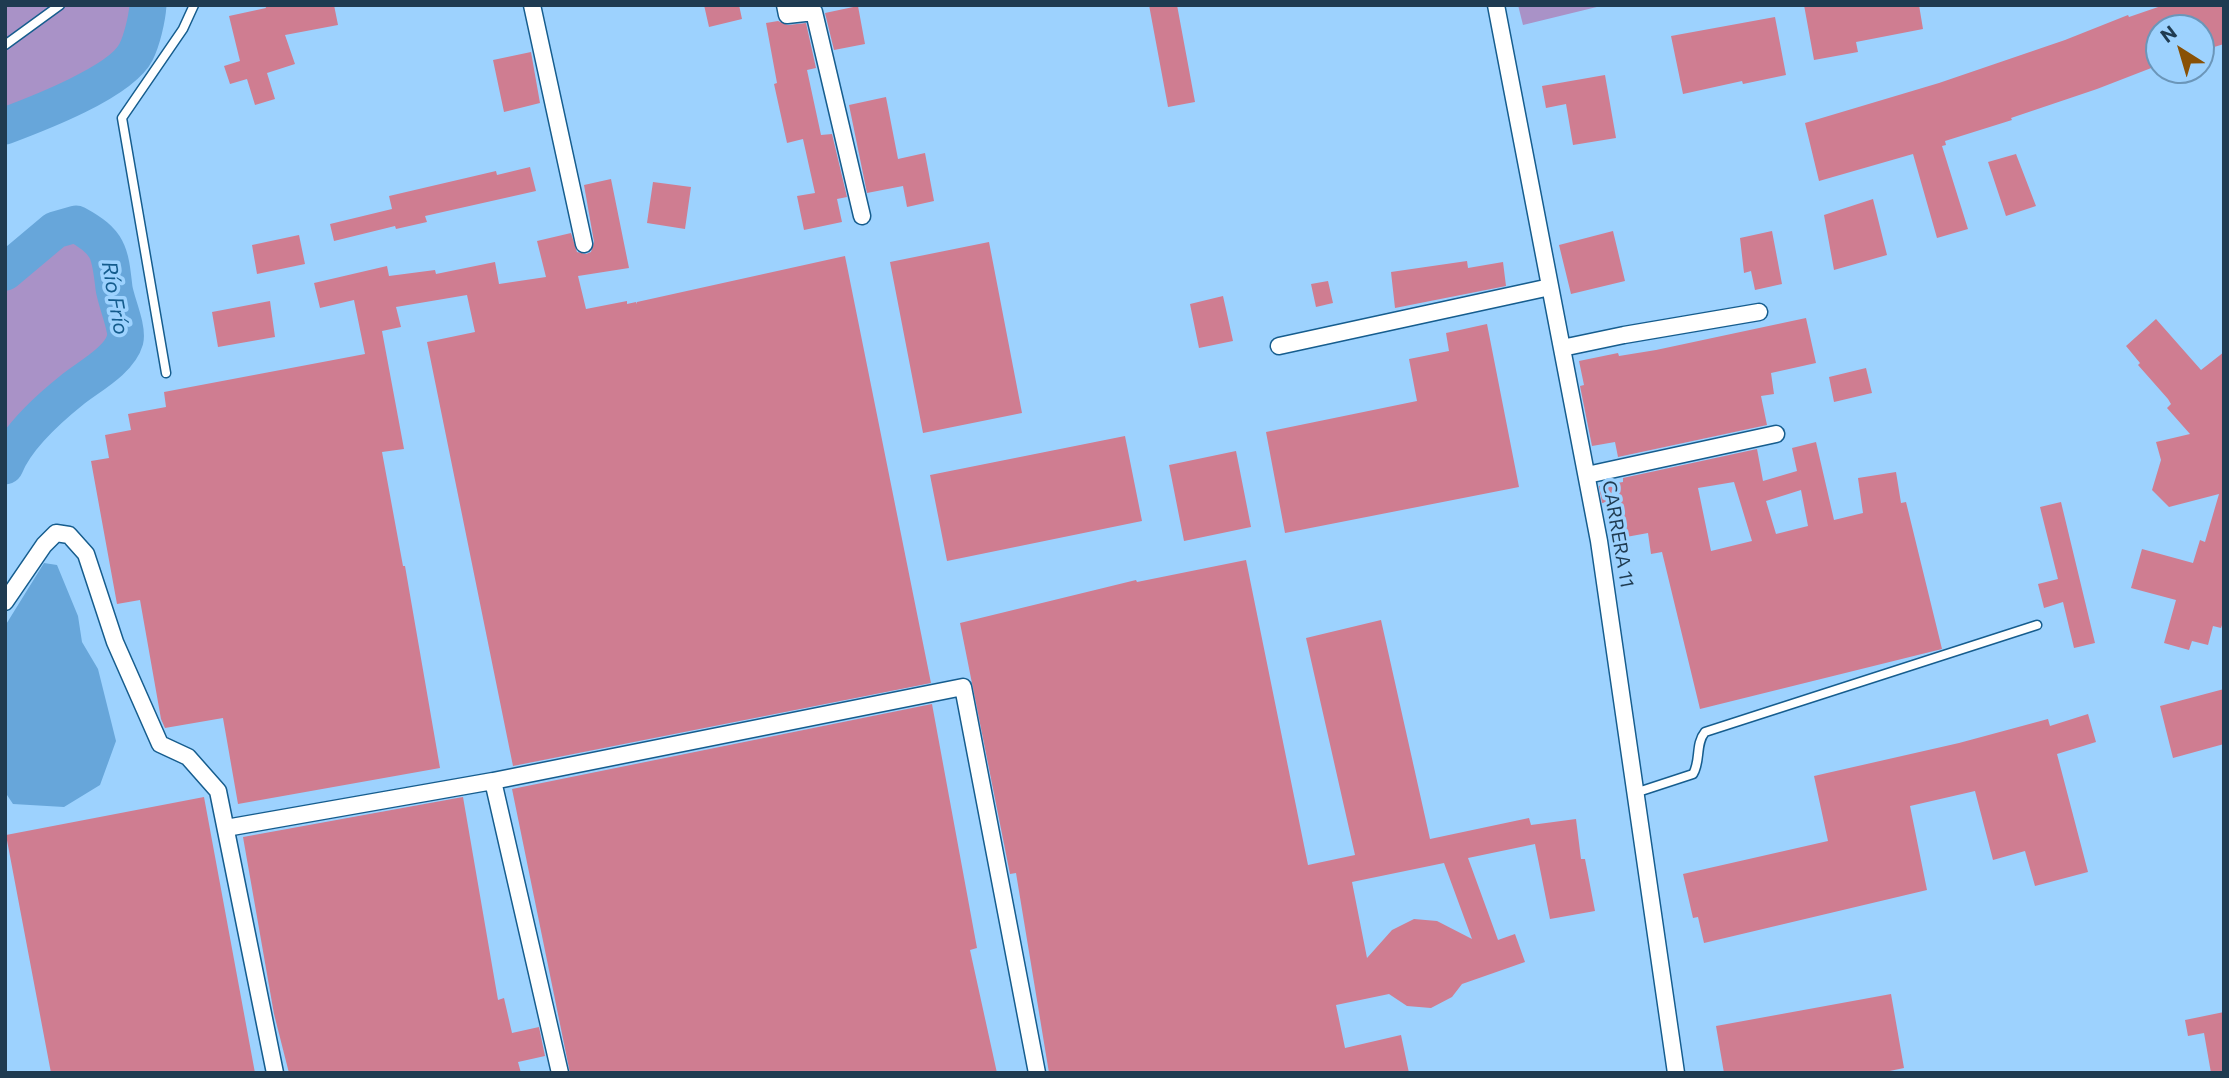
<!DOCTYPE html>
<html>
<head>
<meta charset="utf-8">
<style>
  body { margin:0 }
  #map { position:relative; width:2229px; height:1078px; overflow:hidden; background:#9dd2fe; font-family:Commissioner,sans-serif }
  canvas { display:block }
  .frame { position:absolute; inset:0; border:7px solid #1f3b51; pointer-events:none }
  .north { position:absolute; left:2145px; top:14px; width:70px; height:70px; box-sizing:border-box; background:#9dd2fe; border:2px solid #6b96b9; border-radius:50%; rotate:323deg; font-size:19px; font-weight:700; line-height:28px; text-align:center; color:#1f3b51 }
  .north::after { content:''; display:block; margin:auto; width:24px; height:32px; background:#895105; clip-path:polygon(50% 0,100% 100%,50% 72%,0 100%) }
</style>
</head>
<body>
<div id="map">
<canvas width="2229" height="1078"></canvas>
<div class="frame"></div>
<div class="north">N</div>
</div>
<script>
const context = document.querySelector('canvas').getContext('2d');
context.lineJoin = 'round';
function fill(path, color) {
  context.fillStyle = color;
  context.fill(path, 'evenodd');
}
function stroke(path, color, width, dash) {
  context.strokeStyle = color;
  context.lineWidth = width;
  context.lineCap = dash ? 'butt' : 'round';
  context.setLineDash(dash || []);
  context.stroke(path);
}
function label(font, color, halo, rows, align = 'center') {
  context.font = font + ' Commissioner,sans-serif';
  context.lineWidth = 7;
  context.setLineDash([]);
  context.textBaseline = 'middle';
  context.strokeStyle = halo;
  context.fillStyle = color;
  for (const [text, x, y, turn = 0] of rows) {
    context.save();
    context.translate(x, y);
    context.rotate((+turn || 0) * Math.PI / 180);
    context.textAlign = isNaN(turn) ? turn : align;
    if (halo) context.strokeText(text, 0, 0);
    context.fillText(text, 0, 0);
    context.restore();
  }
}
const green = new Path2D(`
  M5 5H148C147 19 142 40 136 52 121 82 37 114 5 126Z
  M1518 5H1605L1523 25Z
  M76 224C109 242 110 252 114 288 116 302 128 328 125 340 119 361 88 377 72 390 47 410 17 437 5 466V272L55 230Z`);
const water = new Path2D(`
  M44 563 57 565 78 616 82 642 98 669 116 741 100 785 64 807 13 804 5 792V626Z`);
const river = new Path2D(`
  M5 126C37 114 121 82 136 52 142 40 147 19 148 5
  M5 272 55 230 76 224C109 242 110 252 114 288 116 302 128 328 125 340 119 361 88 377 72 390 47 410 17 437 5 466`);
const building = new Path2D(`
  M265 5H334L338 25 285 35 295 64 267 73 275 99 255 105 247 79 230 84 224 66 240 61 229 16 266 8Z
  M704 5H739L742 19 709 27Z
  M1149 5H1177L1195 102 1168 107Z
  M1804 5H1919L1923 29 1856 42 1858 52 1814 60Z
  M2164 5H2224V44L2201 51V28H2159V65L2097 89 2011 118 2012 120 1945 141 1946 145 1942 146 1968 229 1937 238 1913 154 1819 181 1805 123 1939 83 2065 40 2128 15 2129 17Z
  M858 6 865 44 834 50 825 13Z
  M1775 17 1786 75 1743 84 1742 81 1683 94 1671 36Z
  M778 21 788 25 806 23 816 68 807 70 821 135 832 134 847 197 837 199 842 222 804 230 797 196 815 193 803 139 787 143 774 84 777 83 766 23Z
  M531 52 540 103 504 112 493 60Z
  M1605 75 1616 138 1573 145 1566 104 1546 108 1542 86Z
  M886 97 898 159 925 153 934 201 907 207 903 186 867 193 849 105Z
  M2016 154 2036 206 2006 216 1988 162Z
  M530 167 536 191 425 216 427 222 396 229 395 226 334 241 330 224 392 209 389 196 496 171 497 175Z
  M611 179 629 268 578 276 586 309 627 301V304L636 302V304L637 302 845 256 931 683 513 766 427 342 475 332 467 295 396 307 401 327 382 331 404 449 382 452 403 566H405L440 768 238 804 223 718 165 728 161 719 140 600 117 604 91 461 109 458 105 435 131 430 128 414 166 407 164 392 365 354 354 300 320 308 314 283 387 266 389 276 435 270 436 274 495 262 499 284 546 277 537 241 571 233 577 252 586 254 591 252 594 242 584 185Z
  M653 182 691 187 685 229 647 223Z
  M1873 199 1887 255 1834 270 1824 215Z
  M1613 231 1625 281 1571 294 1559 245Z
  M1772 231 1782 284 1755 290 1751 271 1744 273 1740 238Z
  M299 235 305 264 257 274 252 245Z
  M989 242 1022 413 923 433 890 262Z
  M1467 261 1468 268 1503 262 1506 286 1395 308 1391 272Z
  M1328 281 1333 303 1316 307 1311 284Z
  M1223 296 1233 341 1199 348 1190 304Z
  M270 301 275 337 218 347 212 312Z
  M1806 318 1816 363 1771 373 1774 394 1761 396 1767 425 1618 457 1615 442 1592 446 1580 386 1584 385 1579 361 1618 353 1619 356 1656 350Z
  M2156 319 2201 370 2224 352V619L2221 628 2213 626 2208 645 2192 641 2189 650 2164 643 2176 600 2131 588 2142 549 2193 563 2200 540 2205 542 2219 494 2169 507 2152 490 2161 460 2156 442 2190 434 2167 408 2171 404 2168 399 2138 365 2140 363 2126 346Z
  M1487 324 1519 487 1285 533 1266 432 1417 401 1409 359 1449 351 1446 333Z
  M1866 368 1872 393 1834 402 1829 377Z
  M1125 436 1142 521 947 561 930 475Z
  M1816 442 1834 520 1863 513 1858 478 1896 472 1901 503 1906 502 1942 649 1700 709 1662 552 1651 554 1648 533 1626 537 1620 500 1602 503 1599 486 1623 482V478L1757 449 1763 481 1797 471 1792 448ZM1734 482 1752 541 1711 551 1698 488ZM1801 490 1808 526 1776 534 1766 501Z
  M1236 451 1251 527 1184 541 1169 465Z
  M2061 502 2095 643 2074 648 2063 602 2044 608 2038 584 2058 579 2040 507Z
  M1246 560 1308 865 1355 855 1306 638 1381 620 1430 839 1529 818 1531 825 1576 819 1581 859H1585L1595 911 1550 919 1535 844 1468 858 1498 940 1515 934 1525 962 1462 984 1452 997 1431 1008 1407 1006 1389 994 1336 1005 1345 1048 1401 1035 1409 1073H1049L1016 873 1010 874 960 623 1136 580 1137 582ZM1444 863 1472 939 1437 921 1414 919 1392 930 1367 958 1352 882Z
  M2224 689V744L2173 758 2160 706Z
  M932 704 977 948 970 950 997 1073H570L512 789Z
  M2088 714 2096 742 2057 754 2088 872 2035 886 2025 851 1993 860 1975 791 1910 806 1927 890 1704 943 1698 917 1693 918 1683 874 1828 841 1814 776 1959 743 2048 719 2050 726Z
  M204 797 255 1073H51L6 835Z
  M463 797 498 1000 504 998 512 1033 539 1027 545 1056 518 1062 521 1073H289L274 1014 243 837Z
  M1891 994 1904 1068 1880 1073H1724L1716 1026Z
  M2224 1012V1073H2211L2204 1033 2188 1036 2185 1020Z`);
const lane = new Path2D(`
  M5 45 60 5
  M166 373 122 118 183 29 194 5
  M1635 793 1693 774C1701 761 1695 744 1705 732L2037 625`);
const street = new Path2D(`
  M532 5 584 244
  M785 5 787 15 814 12 862 216
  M1496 5 1599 541 1676 1073
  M1279 346 1550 287
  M1562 348 1624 335 1759 312
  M1587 475 1776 434
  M5 602 44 545 56 533 69 535 86 554 115 642 160 744 188 757 218 791 275 1073
  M493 781 560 1073
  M226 828 493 781 963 687 1037 1073`);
const streetNames = [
  ["CARRERA 11",1618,534,80]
];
const waterNames = [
  ["Río Frío",115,298,80]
];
fill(green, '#a992c7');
fill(water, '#67a6da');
stroke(river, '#67a6da', 37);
fill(building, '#cf7d91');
stroke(lane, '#165d8e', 11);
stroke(street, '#165d8e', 19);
stroke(lane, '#fff', 8);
stroke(street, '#fff', 16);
label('19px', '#1f3b51', '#9dd2fe', streetNames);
label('italic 21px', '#135b8c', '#9dd2fe', waterNames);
</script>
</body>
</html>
